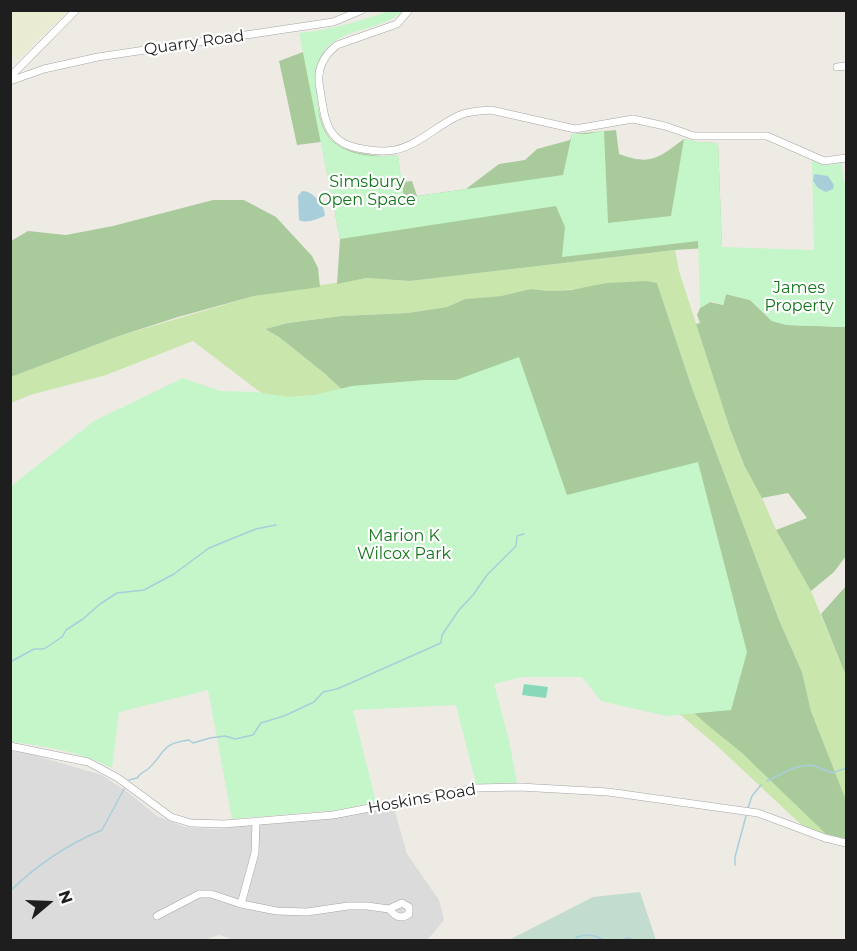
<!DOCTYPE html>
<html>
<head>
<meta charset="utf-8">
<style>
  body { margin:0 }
  #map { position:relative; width:857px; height:951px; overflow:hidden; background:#eeebe5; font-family:Montserrat,sans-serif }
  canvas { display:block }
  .frame { position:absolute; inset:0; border:12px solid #1e1e1e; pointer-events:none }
  .north { position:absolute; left:18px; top:873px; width:60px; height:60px; -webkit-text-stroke:4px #fff; paint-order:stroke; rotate:71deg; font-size:16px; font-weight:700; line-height:24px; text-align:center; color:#1e1e1e }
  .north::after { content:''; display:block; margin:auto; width:21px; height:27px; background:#1e1e1e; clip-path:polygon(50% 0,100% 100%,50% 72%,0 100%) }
</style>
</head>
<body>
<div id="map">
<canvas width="857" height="951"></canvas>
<div class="frame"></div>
<div class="north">N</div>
</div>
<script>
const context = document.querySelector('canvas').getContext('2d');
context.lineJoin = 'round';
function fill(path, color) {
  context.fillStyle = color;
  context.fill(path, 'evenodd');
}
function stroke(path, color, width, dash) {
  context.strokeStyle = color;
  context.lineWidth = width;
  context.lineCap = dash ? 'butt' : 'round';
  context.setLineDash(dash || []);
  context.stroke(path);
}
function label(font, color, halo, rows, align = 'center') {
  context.font = font + ' Montserrat,sans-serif';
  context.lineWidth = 4.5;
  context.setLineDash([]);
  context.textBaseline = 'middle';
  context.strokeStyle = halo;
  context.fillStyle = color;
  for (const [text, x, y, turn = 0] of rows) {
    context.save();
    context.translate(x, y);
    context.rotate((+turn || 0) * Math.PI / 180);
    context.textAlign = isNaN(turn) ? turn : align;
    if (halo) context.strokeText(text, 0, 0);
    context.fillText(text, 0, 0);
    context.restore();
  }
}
const residential = new Path2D(`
  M11 751 27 753 102 775 129 793 157 816 185 827 215 829 394 808 407 854 439 900 444 920 429 938 422 940H235L219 935 205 940H11Z`);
const farmland = new Path2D(`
  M10 11 11 10 68 11 17 60 11 55Z`);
const grass = new Path2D(`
  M675 250 679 271 730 429 744 465 757 486 776 530 811 591 846 676V800L811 711 802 672 779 620 692 388 657 283 549 291 531 289 502 296 465 299 447 307 408 313 341 316 288 323 265 329 279 337 324 373 705 723 743 754 832 839 808 831 716 745 650 689 193 341 106 375 30 395 11 403V377L119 336 254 296 366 278 410 281Z`);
const forest = new Path2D(`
  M325 50C313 68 315 77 317 98 321 132 329 149 366 154 377 156 387 157 398 155L401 182 412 181 417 196 466 189 499 164 525 160 537 149 570 140 572 134 616 130 619 154C651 166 658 158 684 139L698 142 718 143 722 247 675 250 410 281 366 278 337 284 340 239 321 142 297 145 279 61 303 52Z
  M213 200H244L276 217 312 256 318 268 320 287 254 296 178 317 119 336 11 377V241L28 231 66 235 113 226Z
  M646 281 657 283 692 388 779 620 802 672 811 711 846 800V839L826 834 743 754 705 723 324 373 279 337 265 329 288 323 341 316 408 313 447 307 465 299 501 296 531 289 549 291 571 290 607 283Z
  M726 294 750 300 772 321 787 325 846 327V556L834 572 811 591 776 530 807 518 788 493 762 498 744 465 730 429 696 324 700 323 697 315 700 308 710 302 723 305Z
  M846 586V676L821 614Z`);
const wetland = new Path2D(`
  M640 892 656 940H509L593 897Z`);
const park = new Path2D(`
  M389 11H403C382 31 344 27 325 50 314 64 314 77 317 93 318 105 318 118 324 130 336 155 373 159 398 155L404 198 563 175 572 134H586L604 131 608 223 671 216 684 139 698 142 718 143 722 247 814 250 812 161 827 165 841 163 846 191V327L787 325 772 321 750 300 726 294 723 305 712 301 700 308 698 241 562 257 565 227 556 206 340 239 299 33C332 30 359 21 389 11Z
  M519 357 567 495 698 462 747 652 731 710 666 716 601 701 582 677H522L494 684 509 740 517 783 476 784 456 705 353 710 376 802 338 810 232 819 208 690 119 712 112 768C80 752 46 746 11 742V486L94 421 183 378 220 391 256 392 289 397 314 395 352 386 424 380H456Z`);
const pitch = new Path2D(`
  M524 684 548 687 546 698 522 695Z`);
const water = new Path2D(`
  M814 174 828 176 834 185 833 189 826 192 818 188 813 181Z
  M302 191C313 191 325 205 325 216 317 219 307 224 299 220L298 196Z`);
const stream = new Path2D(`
  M10 662 34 649H44L62 637 66 630 83 619 100 604 117 593 144 590 174 574 209 548 256 529 276 525
  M129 780 137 778C140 773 143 773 148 769 166 753 159 744 189 740L193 743 210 738 225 736 235 739 253 735 261 723 284 716 314 702 323 692 337 689 441 643 442 635 459 610 473 595 487 575 516 546 517 536 524 534
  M767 781 793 768 804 766 812 765 832 773 846 768
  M748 808 752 796 761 785
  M735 865V857L746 816
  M10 891C37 865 68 844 102 830L124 789
  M10 940H12
  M575 940 577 937C585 934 597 935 603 940
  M620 940 629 938 634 940`);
const minor = new Path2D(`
  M409 10 397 24 337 45C323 56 316 71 320 89 325 120 326 144 363 149 373 151 384 152 395 150 419 145 437 125 460 115 470 111 481 111 491 110L575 129 633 119 665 126 694 136H767L824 161 846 158
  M837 67 846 66
  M10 77 76 10
  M10 81 44 69 98 57 333 22 362 10
  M10 746 88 762 118 778 171 817 191 823 224 824 333 815 475 788 520 787 608 792 758 813 825 838 846 843
  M241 904 255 853 256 821
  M157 916 199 894H211L241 904 277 911 307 912 348 906H367L389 909 402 903 409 907V914C400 920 395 916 389 909`);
const streetNames = [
  ["Quarry Road",194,43,-8],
  ["Hoskins Road",422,799,-10]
];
const parkNames = [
  ["Simsbury",367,182],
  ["Open Space",367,200],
  ["James",799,288],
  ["Property",799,306],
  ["Marion K",404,536],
  ["Wilcox Park",404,554]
];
fill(residential, '#dcdbdb');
fill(farmland, '#eaecd1');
fill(grass, '#c9e6ad');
fill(forest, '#a9cb9c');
fill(wetland, '#c3dcd0');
fill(park, '#c4f6c9');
fill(pitch, '#87d9ba');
fill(water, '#a8ceda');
stroke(stream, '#a8ceda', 1.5);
stroke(minor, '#a5a5a5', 8);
stroke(minor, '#fff', 7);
label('16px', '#1e1e1e', '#fff', streetNames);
label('16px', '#12761b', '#fff', parkNames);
</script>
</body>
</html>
